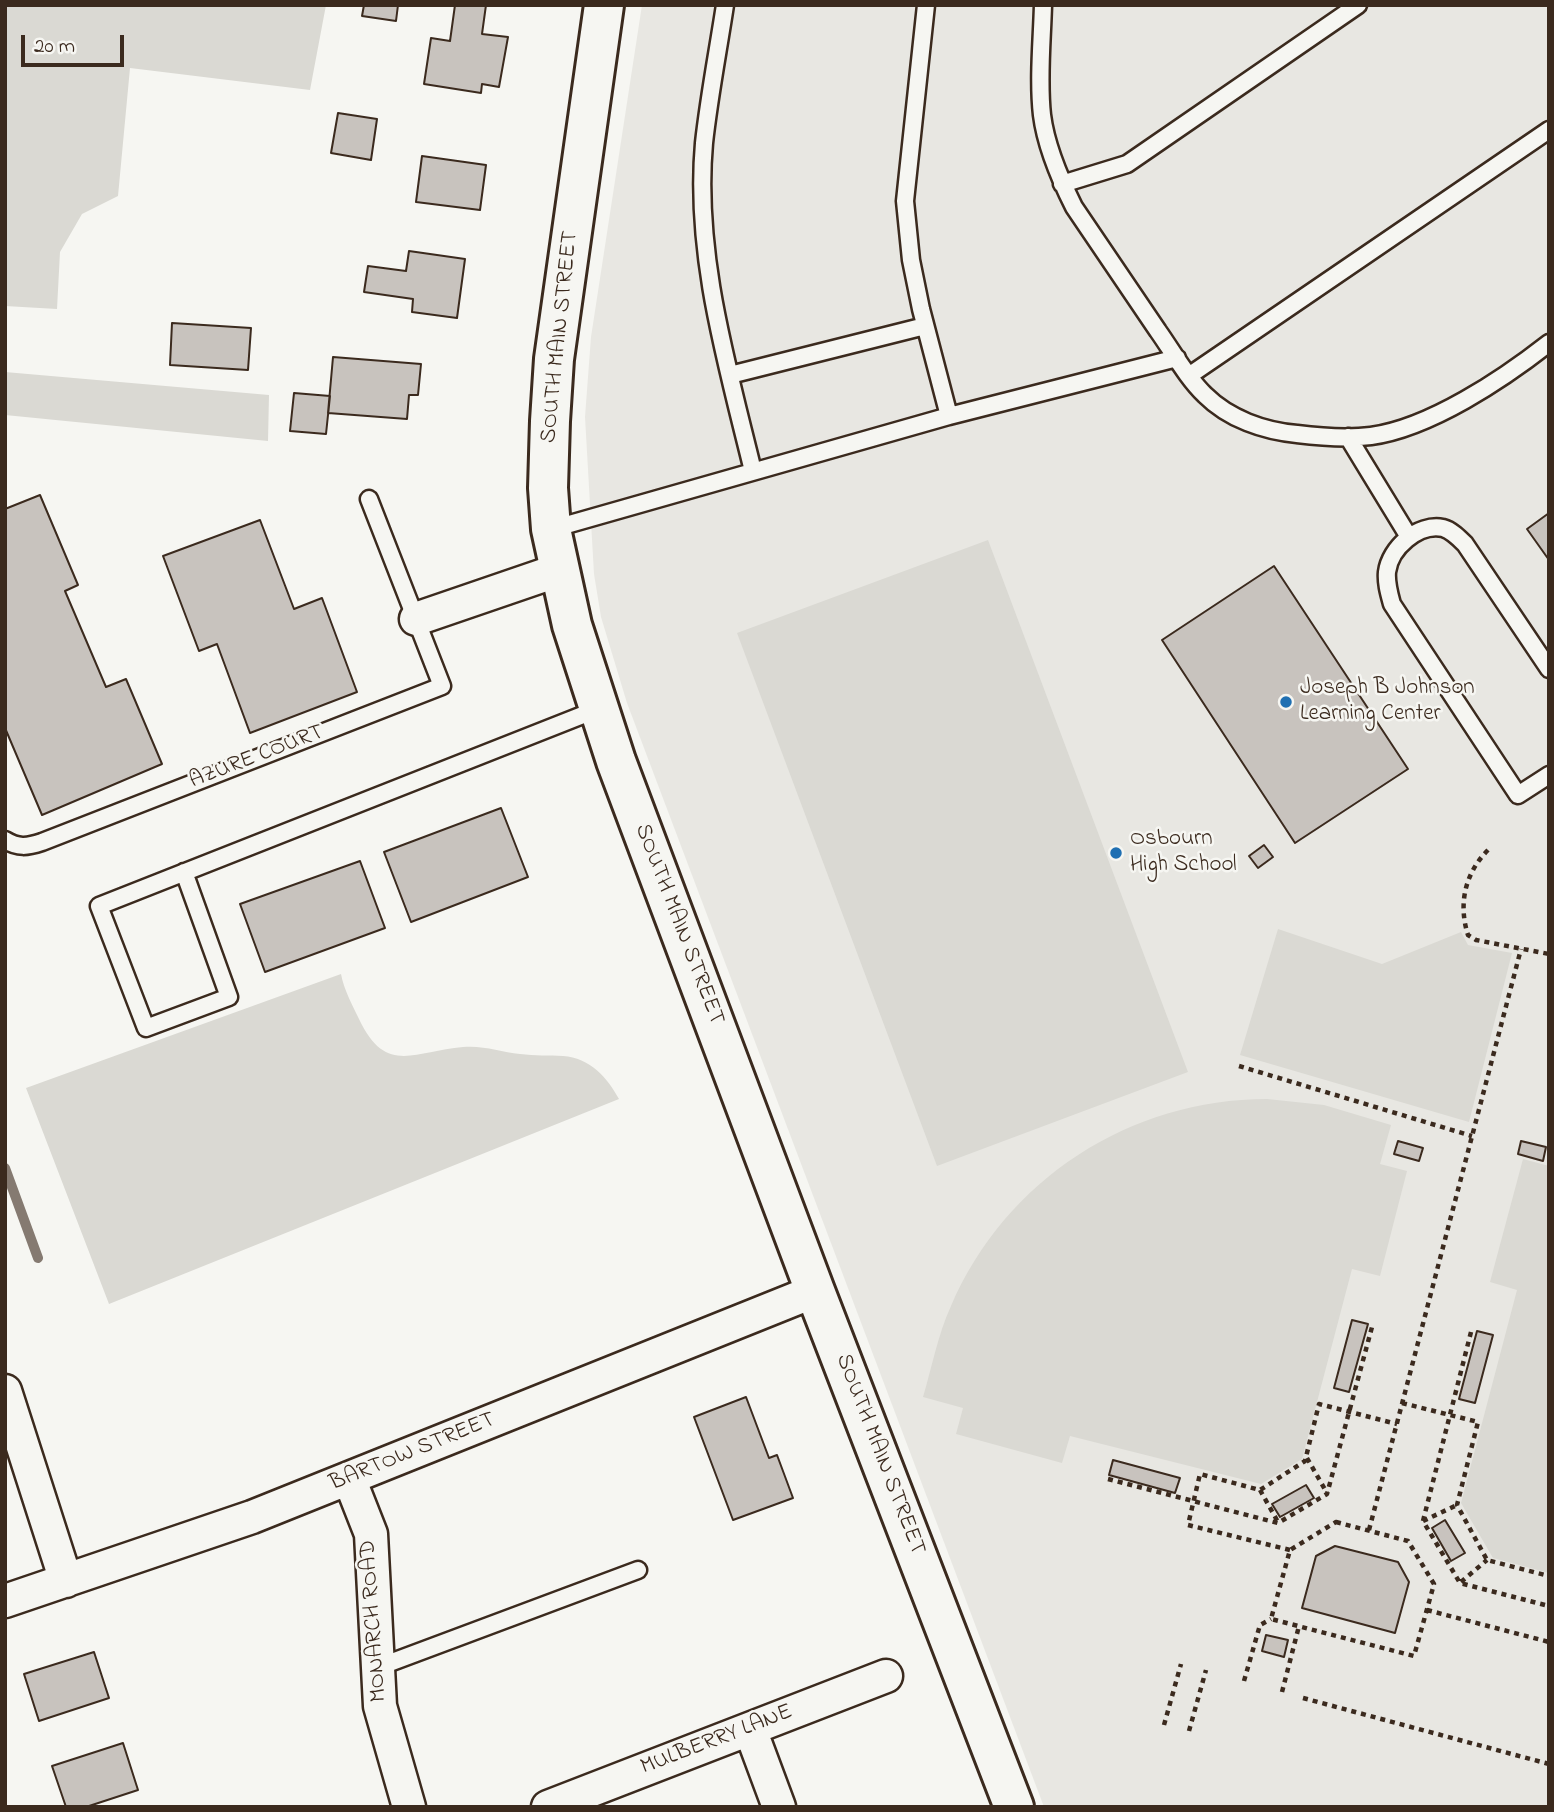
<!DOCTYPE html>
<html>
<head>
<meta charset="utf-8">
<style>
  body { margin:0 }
  #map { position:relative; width:1554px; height:1812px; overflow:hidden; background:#f6f6f2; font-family:"Indie Flower",sans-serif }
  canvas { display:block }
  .frame { position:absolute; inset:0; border:7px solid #3b2a1e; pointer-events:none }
  .scale { position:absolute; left:21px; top:35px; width:103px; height:32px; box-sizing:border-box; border:4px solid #3b2a1e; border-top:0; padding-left:9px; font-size:21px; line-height:24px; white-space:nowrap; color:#3b2a1e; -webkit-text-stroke:5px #f6f6f2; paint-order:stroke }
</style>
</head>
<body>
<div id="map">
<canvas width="1554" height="1812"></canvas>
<div class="frame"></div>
<div class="scale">20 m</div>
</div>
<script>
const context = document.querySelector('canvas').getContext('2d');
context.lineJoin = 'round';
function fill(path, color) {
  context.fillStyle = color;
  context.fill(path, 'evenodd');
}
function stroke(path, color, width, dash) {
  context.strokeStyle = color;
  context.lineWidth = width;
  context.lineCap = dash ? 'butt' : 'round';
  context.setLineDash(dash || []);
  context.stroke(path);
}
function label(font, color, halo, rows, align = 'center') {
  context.font = font + ' "Indie Flower",sans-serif';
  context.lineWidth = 5;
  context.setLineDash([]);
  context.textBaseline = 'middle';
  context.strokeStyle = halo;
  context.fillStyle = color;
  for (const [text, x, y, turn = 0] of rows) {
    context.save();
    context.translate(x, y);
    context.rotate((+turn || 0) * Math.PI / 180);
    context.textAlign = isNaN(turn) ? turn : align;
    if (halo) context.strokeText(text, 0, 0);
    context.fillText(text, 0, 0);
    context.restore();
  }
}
const built = new Path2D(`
  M642 5H1549V1807H1044L627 703 601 617 594 574 585 417 591 337Z`);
const green = new Path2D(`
  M5 5H326L310 90 130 68 118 196 82 214 60 252 57 309 5 306Z
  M5 372 269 395 268 441 5 415Z
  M988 540 1188 1072 937 1166 737 633Z
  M1278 929 1382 964 1461 932 1468 945 1512 953 1469 1122 1240 1055Z
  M341 974C344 990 352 1004 359 1019 386 1076 414 1051 463 1047 483 1045 501 1052 520 1054 535 1056 549 1055 563 1056 590 1058 607 1077 619 1099L109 1304 26 1088Z
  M1267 1099 1324 1105 1391 1125 1380 1164 1407 1171 1380 1276 1352 1269 1302 1459 1261 1484 1070 1436 1062 1463 956 1434 963 1408 923 1397C932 1367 938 1334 951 1306 1006 1179 1130 1099 1267 1099Z
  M1523 1159 1549 1166V1573L1493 1558 1461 1503 1517 1290 1490 1282Z`);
const stream = new Path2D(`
  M5 1168 38 1258`);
const building = new Path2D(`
  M364 5H398L396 21 362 16Z
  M455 5H486L482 34 508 37 499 87 482 84 481 93 424 84 431 38 450 41Z
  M338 113 377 119 371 160 331 153Z
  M422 156 486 165 480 210 416 202Z
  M409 251 465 259 457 318 412 312 413 299 364 292 368 266 406 271Z
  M172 323 251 328 248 370 170 365Z
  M333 357 421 364 418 395H409L407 419 328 413Z
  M294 393 330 396 326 434 290 431Z
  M40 495 78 585 65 591 106 687 126 679 162 764 42 815 5 728V509Z
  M1549 513V560L1527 529Z
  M260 520 294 609 322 598 357 692 250 733 217 644 199 651 163 556Z
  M1274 566 1408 769 1295 843 1162 640Z
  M501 808 528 877 411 922 384 852Z
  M1264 845 1273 857 1258 868 1249 856Z
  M360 861 385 928 265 972 240 904Z
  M1398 1141 1423 1148 1419 1161 1394 1154Z
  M1521 1141 1546 1147 1543 1161 1518 1154Z
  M1352 1320 1368 1324 1349 1392 1334 1388Z
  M1477 1331 1493 1335 1475 1403 1459 1399Z
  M746 1397 769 1458 777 1455 793 1498 733 1520 694 1417Z
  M1113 1460 1180 1478 1175 1493 1109 1475Z
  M1306 1485 1314 1498 1280 1517 1272 1504Z
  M1445 1520 1465 1553 1451 1561 1432 1528Z
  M1335 1546 1398 1562 1409 1582 1395 1633 1302 1608 1316 1556Z
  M1266 1635 1288 1640 1284 1657 1262 1651Z
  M94 1652 109 1698 39 1721 24 1674Z
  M123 1743 138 1790 86 1807H66L52 1766Z`);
const path = new Path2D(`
  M1488 850C1465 873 1458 904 1468 935L1476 940 1549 954
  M1239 1066 1472 1136
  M1471 1332 1423 1521 1460 1583 1549 1606
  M1402 1403 1478 1422 1457 1505 1487 1560 1549 1576
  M1307 1458 1327 1493
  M1108 1479 1278 1523 1327 1494 1372 1327
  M1260 1490 1278 1522
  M1423 1521 1457 1505
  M1336 1522 1408 1541 1434 1584 1414 1656 1271 1619 1290 1550Z
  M1369 1530 1521 949
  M1290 1550 1188 1525 1200 1474 1260 1490 1305 1461 1319 1404 1397 1424
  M1461 1582 1487 1560
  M1427 1610 1549 1642
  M1244 1681 1260 1625 1271 1619
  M1282 1692 1299 1626
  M1303 1698 1549 1764
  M1164 1725 1181 1664
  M1189 1731 1206 1670`);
const lane = new Path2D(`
  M725 5C718 51 709 97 704 143 694 254 727 364 753 471
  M926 5 905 201 911 260 921 309 949 416
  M1043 5C1042 41 1038 79 1042 115 1046 147 1060 179 1074 207 1102 248 1130 289 1158 331 1173 352 1187 378 1205 395 1229 419 1264 431 1297 434 1321 437 1347 439 1371 436 1430 428 1503 379 1549 343
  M1062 184 1127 164 1358 5
  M730 375 925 326
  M1190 375 1549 130
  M1348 437 1409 537
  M552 529 949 416 1177 358
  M1549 669 1465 544C1459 538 1451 530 1443 528 1418 523 1390 548 1387 572 1386 583 1389 593 1392 604L1518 795 1549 775
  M5 840C18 848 27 847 42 842L442 686 369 499
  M184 872 229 997 146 1028 99 906 598 709
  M376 1668 638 1570`);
const street = new Path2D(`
  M416 619 559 570
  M5 1391 66 1581
  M349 1478 371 1534 380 1706 409 1807
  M5 1601 252 1517 815 1291
  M750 1729 779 1807
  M548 1807 886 1676`);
const secondary = new Path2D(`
  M604 5 554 359 550 421 548 488 551 529 572 625 616 761 815 1291 1014 1807`);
const markers = [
  [1286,702,7,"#1f6fb2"],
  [1116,853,7,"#1f6fb2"]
];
const streetNames = [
  ["SOUTH MAIN STREET",561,337,-84],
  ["AZURE COURT",257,758,-21],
  ["SOUTH MAIN STREET",678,925,69],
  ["BARTOW STREET",413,1453,-22],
  ["SOUTH MAIN STREET",879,1455,69],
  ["MONARCH ROAD",375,1621,-94],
  ["MULBERRY LANE",717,1741,-21]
];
const poiNames = [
  ["Joseph B Johnson",1300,689],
  ["Learning Center",1300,715],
  ["Osbourn",1130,840],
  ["High School",1130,866]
];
fill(built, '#e8e7e2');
fill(green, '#dad9d3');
stroke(stream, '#857a71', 10);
fill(building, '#c8c3be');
stroke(building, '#3b2a1e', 2);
stroke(lane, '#3b2a1e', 21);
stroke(street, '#3b2a1e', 37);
stroke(secondary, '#3b2a1e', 44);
stroke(path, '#3b2a1e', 4.5, [5, 5]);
stroke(lane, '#f6f6f2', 16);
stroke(street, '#f6f6f2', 32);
stroke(secondary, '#f6f6f2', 38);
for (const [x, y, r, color] of markers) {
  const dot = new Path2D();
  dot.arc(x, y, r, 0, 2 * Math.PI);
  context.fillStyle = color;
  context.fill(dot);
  stroke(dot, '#f6f6f2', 2.5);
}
label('23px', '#3b2a1e', '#f6f6f2', streetNames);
label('23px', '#3b2a1e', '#f6f6f2', poiNames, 'left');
</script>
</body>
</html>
